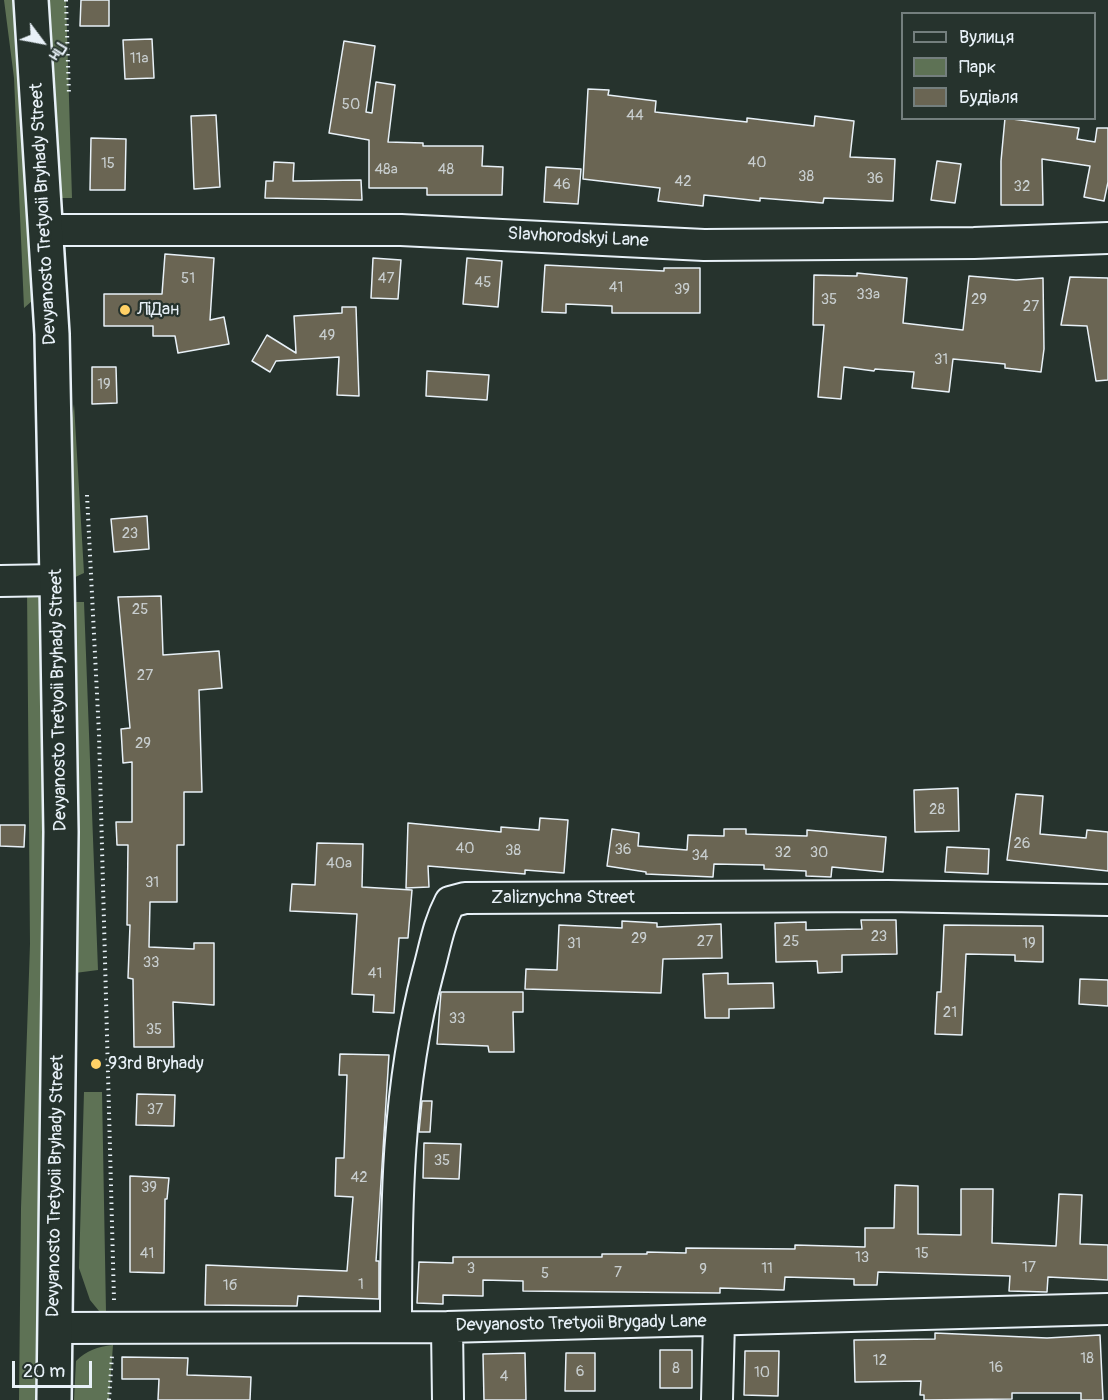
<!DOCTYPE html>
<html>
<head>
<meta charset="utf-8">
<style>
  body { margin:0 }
  #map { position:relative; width:1108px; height:1400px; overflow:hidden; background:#26332d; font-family:Pangolin,sans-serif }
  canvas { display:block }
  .legend { position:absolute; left:901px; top:12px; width:195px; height:108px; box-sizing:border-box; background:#26332d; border:2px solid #747f7e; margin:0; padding:8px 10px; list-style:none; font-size:18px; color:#e8f1f8 }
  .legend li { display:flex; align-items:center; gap:12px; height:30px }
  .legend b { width:30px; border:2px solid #747f7e }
  .north { position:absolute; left:12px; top:12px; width:60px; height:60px; -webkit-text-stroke:4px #26332d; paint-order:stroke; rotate:122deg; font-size:16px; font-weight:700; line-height:24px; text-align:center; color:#e8f1f8 }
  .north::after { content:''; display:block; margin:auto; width:21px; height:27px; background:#e8f1f8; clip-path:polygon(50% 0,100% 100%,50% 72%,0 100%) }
  .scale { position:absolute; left:12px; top:1361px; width:80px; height:27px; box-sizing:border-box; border:3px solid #e8f1f8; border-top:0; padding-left:8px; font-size:18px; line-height:21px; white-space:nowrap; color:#e8f1f8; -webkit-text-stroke:4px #26332d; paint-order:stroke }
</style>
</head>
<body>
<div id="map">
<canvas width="1108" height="1400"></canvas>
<ul class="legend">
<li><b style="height:8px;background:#26332d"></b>Вулиця</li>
<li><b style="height:16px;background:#5e7255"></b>Парк</li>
<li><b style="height:16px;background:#6a6553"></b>Будівля</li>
</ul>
<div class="north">Пн</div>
<div class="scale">20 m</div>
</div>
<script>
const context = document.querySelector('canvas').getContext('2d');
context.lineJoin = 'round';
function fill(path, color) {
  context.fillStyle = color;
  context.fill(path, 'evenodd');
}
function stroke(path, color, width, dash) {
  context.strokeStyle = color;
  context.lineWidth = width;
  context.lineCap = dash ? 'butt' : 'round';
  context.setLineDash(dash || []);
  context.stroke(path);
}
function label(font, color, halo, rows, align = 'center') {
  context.font = font + ' Pangolin,sans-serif';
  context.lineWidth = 4.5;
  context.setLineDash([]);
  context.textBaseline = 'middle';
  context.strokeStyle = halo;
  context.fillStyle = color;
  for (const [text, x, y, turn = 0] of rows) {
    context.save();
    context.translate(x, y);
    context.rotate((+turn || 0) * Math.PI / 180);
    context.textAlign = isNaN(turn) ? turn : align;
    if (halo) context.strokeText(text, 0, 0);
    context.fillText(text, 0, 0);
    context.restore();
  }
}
const green = new Path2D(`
  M4 0H18L24 99 22 126 26 140 37 256 32 301 24 308 14 78Z
  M44 0H66L72 198H58Z
  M74 404 84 573 69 580 67 453Z
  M27 588 49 590 42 1400H19L21 1208 30 944Z
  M68 602H84L98 970 75 973Z
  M84 1092H102L106 1312 99 1311 90 1300 79 1268Z
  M113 1345 109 1400H74L76 1361C87 1350 97 1347 113 1345Z`);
const building = new Path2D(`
  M81 0H109V26H80Z
  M152 39 154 78 125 79 123 40Z
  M344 41 375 46 366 112 372 113 376 82 395 85 388 142 423 143V146H483L482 166 503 167 502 195H427V188H369V140L329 133Z
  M588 89 609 90 608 95 656 101 655 112 747 122V118L814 126 815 116 854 121 850 157 895 159 893 201 824 198 823 203 760 198V201L704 195 703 206 658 201 660 188 583 179Z
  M216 115 220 187 194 189 191 116Z
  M1005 118 1079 128 1077 139 1095 142 1097 128H1108V182L1104 201 1084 197 1090 166 1042 159 1043 205H1001V161Z
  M91 138 126 139 125 190H90Z
  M937 161 961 164 955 203 931 200Z
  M274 162 294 163 293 181 361 180 362 200 265 198 266 181H273Z
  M546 167 581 169 578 204 544 202Z
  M165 254 214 258 210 320 224 317 229 344 178 353 175 336H153V326H104V294H162Z
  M373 258 401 260 398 299 371 298Z
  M467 258 502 261 498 307 463 304Z
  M545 265 664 271V268H700V313H612V306L566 304V313L542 312Z
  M857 273 907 278 903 323 963 330 969 276 1016 280 1043 278 1044 349 1041 372 1005 368V364L953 359 949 392 912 388 914 372 875 369 874 371 844 367 841 399 818 397 824 325H813L814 275 857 276Z
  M1070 277 1108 278V380L1096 381 1087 326 1061 325Z
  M342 307H356L359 396 337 395 339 357 276 361 270 372 252 361 267 335 296 353 294 316 342 313Z
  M92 367H116L117 403 92 404Z
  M427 371 489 375 487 400 426 396Z
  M147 516 149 549 114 552 111 519Z
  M161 596 163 655 219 651 222 688 199 690 202 792H184V845H177V902H150L149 947 194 949V943H214V1005L173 1002 174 1047H134L133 979 128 978 130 925H127L128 845H117L116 822H132V762L123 763 121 729 130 728 118 597Z
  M958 788 959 831 915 832 914 790Z
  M1016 794 1043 796 1040 834 1086 838 1087 830 1108 832V871L1007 860Z
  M540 818 568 820 564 873 525 870V874L428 866 429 887 406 888 408 823 501 832V827L539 830Z
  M0 825H25L24 847 0 846Z
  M612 829 639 833 638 846 687 850 688 835 724 836V829H746V834L807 836V830L886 837 883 872 832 867 831 877 806 876V871L764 869V865L714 864 713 877 646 874V872L607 866Z
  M317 843 363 844 362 887 412 890 408 938H399L394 1013 373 1012 374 995 352 994 357 914 290 911 292 884 315 885Z
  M947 847 989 849 988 874 945 872Z
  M861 920H896L897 954 842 955V972L818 973 817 961 776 962 775 923 806 922V930L862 929Z
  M622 921 657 923V927L721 924 722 958 663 959 661 993 525 989 526 969 557 970 559 925 622 928Z
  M944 925 1043 926V962L1015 961V955L966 954 962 1035 935 1034 937 992H941Z
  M728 973V984L773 983 774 1008 729 1009V1018H705L703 974Z
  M1080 979 1108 980V1006L1079 1004Z
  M441 992H523V1012H513L514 1052H489L488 1046 437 1044Z
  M340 1054 389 1055 376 1261H379V1299L298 1296 297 1306 205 1305 206 1265 347 1271 353 1197 335 1196 336 1158H344L347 1075H339Z
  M137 1094 175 1095 174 1126 136 1125Z
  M422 1101H432L430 1132H419Z
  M424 1143 461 1144 459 1179 423 1178Z
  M130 1176 169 1178 167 1199H165L164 1273 130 1272Z
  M895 1185 918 1186V1234L961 1235V1189H993L992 1243 1056 1246 1059 1194 1082 1195 1080 1244 1108 1245V1280L1048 1277 1047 1292 1009 1291 1010 1276 878 1272 877 1285H854V1279L785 1277 784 1290 720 1288V1293L523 1291V1281L483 1280V1296L443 1295V1304L417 1303 419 1262 453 1263V1257H602V1254H647V1252L686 1253V1248L795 1249V1245L865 1247V1228H894Z
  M935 1333 1047 1338 1100 1335 1103 1400H1081V1393H1012V1399L924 1400V1395H920L921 1381 855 1382 854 1340 935 1339Z
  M660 1350H692V1388H660Z
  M745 1351H779L778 1396 744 1395Z
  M525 1353 526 1400H484L483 1354Z
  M566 1353H595V1391H565Z
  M122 1357 188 1358 187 1375 251 1377 250 1400H158L159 1379H122Z`);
const path = new Path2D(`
  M66 0 69 95
  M87 495 99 734 114 1300
  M109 1400 112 1356`);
const minor = new Path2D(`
  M47 230H401L704 245 974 243 1108 238
  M0 581 57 580
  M396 1327C396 1208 397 1088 428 972 435 947 438 925 450 902L465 898 888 896 1108 900
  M447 1327 448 1400
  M54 1328 447 1327 1108 1309
  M717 1400 719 1321`);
const secondary = new Path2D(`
  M31 0 52 334 57 580 61 832 54 1400`);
const markers = [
  [125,310,6,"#ffd166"],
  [96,1064,6,"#ffd166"]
];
const numberNames = [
  ["11а",139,59],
  ["50",351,105],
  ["44",635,116],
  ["40",757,163],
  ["15",108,164],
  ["48а",386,170],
  ["48",446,170],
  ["38",806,177],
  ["36",875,179],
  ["42",683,182],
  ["46",562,185],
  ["32",1022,187],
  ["51",188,279],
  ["47",386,279],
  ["45",483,283],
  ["41",616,288],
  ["39",682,290],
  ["33а",868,295],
  ["35",829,300],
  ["29",979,300],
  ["27",1031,307],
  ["49",327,336],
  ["31",941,360],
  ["19",104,385],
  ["23",130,534],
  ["25",140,610],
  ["27",145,676],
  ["29",143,744],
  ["28",937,810],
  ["26",1022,844],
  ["40",465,849],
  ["36",623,850],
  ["38",513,851],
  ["32",783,853],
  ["30",819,853],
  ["34",700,856],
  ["40а",339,864],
  ["31",152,883],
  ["23",879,937],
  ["29",639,939],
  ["27",705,942],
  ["25",791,942],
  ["31",574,944],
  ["19",1029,944],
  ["33",151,963],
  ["41",375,974],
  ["21",950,1013],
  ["33",457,1019],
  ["35",154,1030],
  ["37",155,1110],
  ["35",442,1161],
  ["42",359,1178],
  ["39",149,1188],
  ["41",147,1254],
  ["15",922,1254],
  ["13",862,1258],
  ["17",1029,1268],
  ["3",471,1269],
  ["11",767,1269],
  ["9",703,1270],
  ["7",618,1273],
  ["5",545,1274],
  ["1",361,1285],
  ["1б",230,1286],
  ["18",1087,1359],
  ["12",880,1361],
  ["16",996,1368],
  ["8",676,1369],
  ["6",580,1372],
  ["10",762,1373],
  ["4",504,1377]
];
const streetNames = [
  ["Devyanosto Tretyoii Bryhady Street",44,214,-93],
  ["Slavhorodskyi Lane",578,238,3],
  ["Devyanosto Tretyoii Bryhady Street",59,700,-91],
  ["Zaliznychna Street",563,898],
  ["Devyanosto Tretyoii Bryhady Street",56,1186,-89],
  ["Devyanosto Tretyoii Brygady Lane",581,1324,-1]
];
const poiNames = [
  ["ЛіДан",137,310],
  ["93rd Bryhady",108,1064]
];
fill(green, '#5e7255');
fill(building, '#6a6553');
stroke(building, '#e8f1f8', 1.5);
stroke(minor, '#e8f1f8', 34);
stroke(secondary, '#e8f1f8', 38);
stroke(path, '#e8f1f8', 4, [1.5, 4.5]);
stroke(minor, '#26332d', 30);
stroke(secondary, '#26332d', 33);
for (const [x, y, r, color] of markers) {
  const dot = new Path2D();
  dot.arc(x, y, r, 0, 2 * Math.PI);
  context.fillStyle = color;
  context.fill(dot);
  stroke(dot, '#26332d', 2);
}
label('15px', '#c8cecf', null, numberNames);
label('18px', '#e8f1f8', '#26332d', streetNames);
label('18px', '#e8f1f8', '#26332d', poiNames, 'left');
</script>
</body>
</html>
